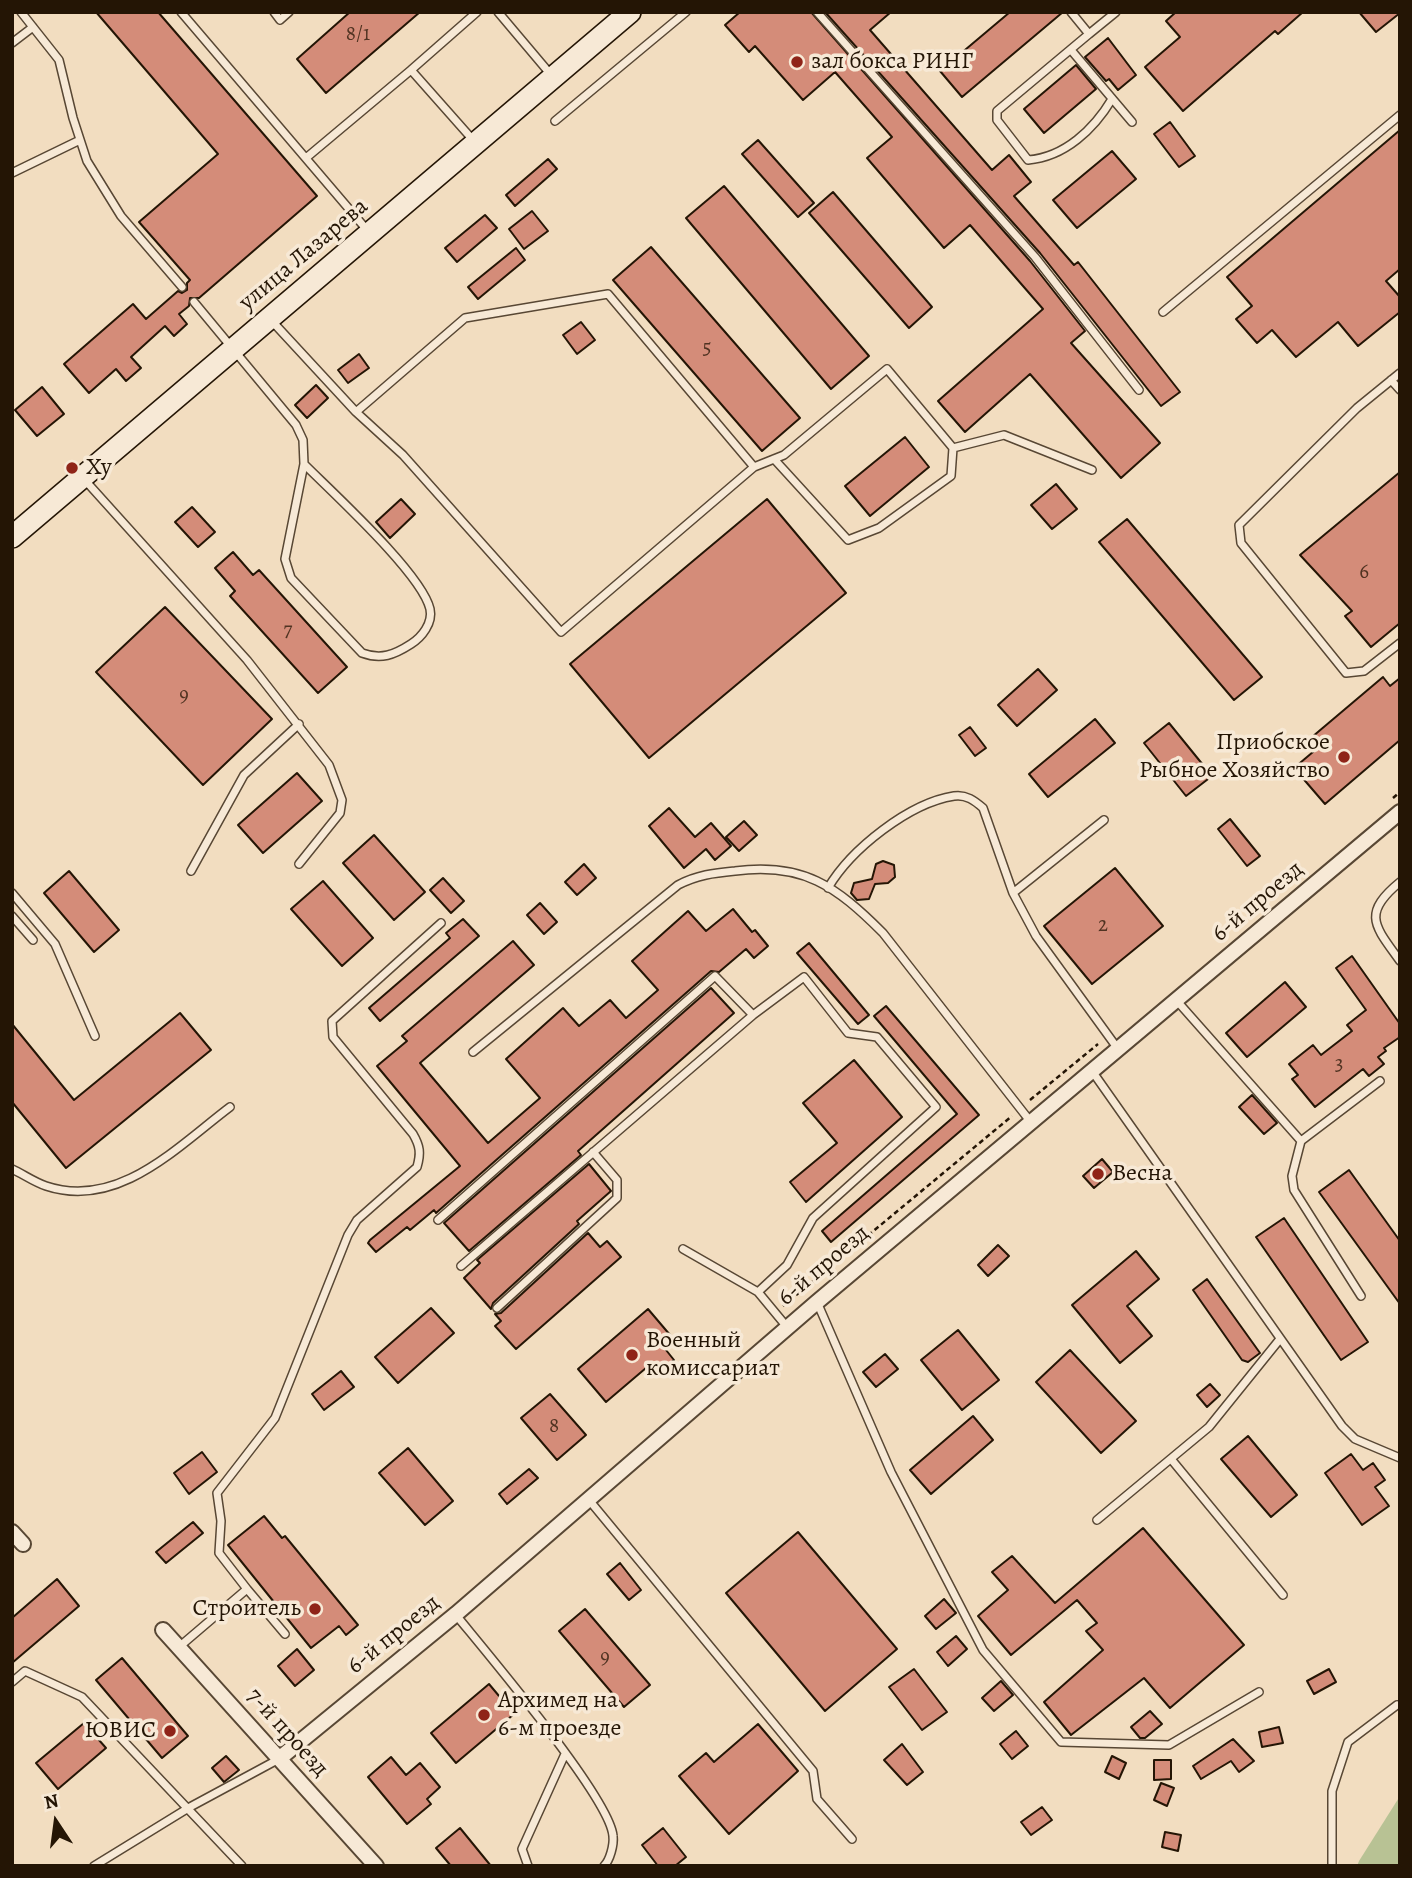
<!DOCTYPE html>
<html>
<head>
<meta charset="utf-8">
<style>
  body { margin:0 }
  #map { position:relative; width:1412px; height:1878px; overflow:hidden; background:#f2ddc0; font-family:Alegreya,serif }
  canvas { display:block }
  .frame { position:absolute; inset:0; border:14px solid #241505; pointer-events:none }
  .north { position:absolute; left:21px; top:1787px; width:70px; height:70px; -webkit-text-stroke:5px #f7e9d6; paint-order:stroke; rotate:347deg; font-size:19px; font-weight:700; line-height:28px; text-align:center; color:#241505 }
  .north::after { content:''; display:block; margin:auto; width:24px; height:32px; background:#241505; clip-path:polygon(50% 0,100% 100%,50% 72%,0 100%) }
</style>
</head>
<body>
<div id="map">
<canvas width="1412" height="1878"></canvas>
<div class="frame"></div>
<div class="north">N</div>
</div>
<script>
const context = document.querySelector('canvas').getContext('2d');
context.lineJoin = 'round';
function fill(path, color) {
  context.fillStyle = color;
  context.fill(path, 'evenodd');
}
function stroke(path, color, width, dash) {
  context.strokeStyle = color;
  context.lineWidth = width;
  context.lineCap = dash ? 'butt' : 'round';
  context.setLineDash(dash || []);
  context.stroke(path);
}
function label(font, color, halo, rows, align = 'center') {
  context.font = font + ' Alegreya,serif';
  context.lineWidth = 7;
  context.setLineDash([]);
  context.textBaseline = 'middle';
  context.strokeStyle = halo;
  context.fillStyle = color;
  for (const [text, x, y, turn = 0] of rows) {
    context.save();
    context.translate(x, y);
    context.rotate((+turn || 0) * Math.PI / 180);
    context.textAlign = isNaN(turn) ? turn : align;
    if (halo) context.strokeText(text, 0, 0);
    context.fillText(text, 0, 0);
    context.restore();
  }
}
const green = new Path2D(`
  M1400 1796V1866H1357L1359 1861Z`);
const building = new Path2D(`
  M96 12H158L317 196 199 298H190L189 306 179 314 187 324 174 336 165 326 131 357 141 368 126 381 116 369 89 393 64 364 133 304 146 319 178 291 182 293 187 290V283L190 280 139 222 218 154Z
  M350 12H420L326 93 297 59Z
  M740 12H811L1030 261 1085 331 1071 343 1160 443 1121 478 1030 374 965 432 938 401 1043 309 970 225 944 248 867 158 892 137 835 72 803 100 755 46 749 52 725 25Z
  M825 12H891L870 30 992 170 1009 155 1031 182 1014 196 1074 265 1078 262 1180 392 1161 406 1040 253Z
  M1010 12H1063L962 97 940 71Z
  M1176 12H1303L1278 34 1275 31 1183 111 1145 67 1180 37 1166 21Z
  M1359 12H1400V13L1376 32Z
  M1108 38 1136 75 1118 90 1109 79 1106 81 1085 57Z
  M1076 65 1096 89 1044 133 1024 109Z
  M1170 122 1195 156 1179 167 1154 134Z
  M1400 130V269L1386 281 1400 297V312L1358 346 1338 322 1296 357 1272 330 1257 343 1236 319 1252 306 1227 277Z
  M758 140 814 203 798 217 742 154Z
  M1112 151 1136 179 1077 228 1053 200Z
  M548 159 557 169 515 206 506 195Z
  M724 186 869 356 831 389 686 218Z
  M833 192 932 307 909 328 809 213Z
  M532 211 548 231 524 249 509 229Z
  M485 215 497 228 457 262 445 248Z
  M651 247 800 418 762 451 613 280Z
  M516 248 525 260 478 299 468 287Z
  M581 322 595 340 577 354 563 335Z
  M359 354 369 368 348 383 338 370Z
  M316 385 328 398 307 418 295 405Z
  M42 387 64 414 37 436 15 410Z
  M905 437 929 467 870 516 845 486Z
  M1400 472V623L1371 647 1345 616 1352 611 1300 555Z
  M1056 484 1077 509 1052 529 1031 505Z
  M401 499 415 514 390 538 376 522Z
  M767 499 846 593 649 758 570 664Z
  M192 507 215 532 198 547 175 522Z
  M1127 519 1262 677 1234 700 1099 542Z
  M233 552 253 575 259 570 347 667 318 693 230 596 235 591 215 568Z
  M165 607 272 719 203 785 96 672Z
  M1038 669 1057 690 1017 726 998 705Z
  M1383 677 1390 686 1400 678V740L1325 804 1294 768 1320 746 1312 737Z
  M1095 719 1115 743 1048 797 1029 774Z
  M1169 723 1212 776 1186 796 1144 743Z
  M970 727 986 748 975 756 959 735Z
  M297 773 322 801 263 853 238 825Z
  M669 808 695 837 711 823 731 846 715 860 706 849 684 868 649 826Z
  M1230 819 1260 856 1247 866 1218 829Z
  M744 821 757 835 739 851 726 837Z
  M374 835 425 892 394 920 343 863Z
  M883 861 894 865 895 877 888 883 875 884 869 899 857 900 851 893 854 883 872 879 876 864Z
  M584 864 596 878 577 895 565 882Z
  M1115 868 1163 926 1092 984 1044 926Z
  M69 871 119 930 94 952 44 893Z
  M443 878 464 901 451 913 430 890Z
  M323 881 373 938 342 966 291 909Z
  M540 903 557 922 544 934 527 915Z
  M733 909 752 932 755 930 768 946 754 958 746 949 719 972 711 971 436 1213 434 1210 410 1230 407 1227 376 1252 368 1243 370 1240 460 1166 377 1066 407 1041 402 1036 513 941 534 965 420 1063 488 1143 540 1098 506 1059 563 1008 579 1026 610 1000 626 1018 658 990 632 961 688 911 706 931Z
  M463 919 479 936 380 1021 369 1008 450 938 446 933Z
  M809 943 869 1015 858 1024 797 953Z
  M1352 956 1400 1024V1037L1384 1048 1386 1051 1378 1057 1384 1064 1369 1076 1363 1069 1315 1107 1292 1079 1298 1075 1289 1064 1313 1045 1321 1055 1352 1031 1347 1025 1366 1010 1336 968Z
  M1285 982 1306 1007 1247 1057 1226 1033Z
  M711 988 734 1013 578 1151 581 1155 469 1251 444 1223Z
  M886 1006 979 1115 831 1242 822 1231 957 1114 874 1016Z
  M180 1013 211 1050 66 1168 12 1102V1024L74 1100Z
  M854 1060 902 1117 806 1202 790 1182 837 1143 803 1103Z
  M1252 1095 1277 1123 1264 1134 1239 1107Z
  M1102 1159 1113 1172 1094 1188 1083 1176Z
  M589 1164 611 1191 577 1221 579 1224 493 1303 491 1309 464 1278 480 1263 477 1260Z
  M1349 1170 1400 1241V1304L1319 1192Z
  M1284 1218 1368 1342 1341 1360 1256 1237Z
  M588 1233 600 1247 607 1241 621 1257 516 1349 495 1326 501 1321 495 1314 501 1313Z
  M998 1245 1009 1256 988 1276 978 1265Z
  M1136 1251 1159 1279 1127 1306 1152 1336 1120 1363 1072 1305Z
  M1207 1279 1260 1353 1248 1362 1242 1360 1193 1290Z
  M431 1308 454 1333 398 1383 375 1357Z
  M648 1309 676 1342 666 1350 674 1360 661 1371 653 1362 606 1402 578 1369Z
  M958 1330 999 1380 962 1410 921 1360Z
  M1070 1350 1136 1421 1101 1453 1036 1382Z
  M885 1354 898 1369 876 1387 863 1372Z
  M341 1371 354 1387 324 1410 312 1394Z
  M1210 1384 1220 1395 1207 1407 1197 1395Z
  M550 1394 586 1435 557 1460 521 1418Z
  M973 1416 993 1440 931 1494 910 1470Z
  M1248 1436 1297 1495 1271 1517 1221 1459Z
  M408 1448 453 1501 425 1525 379 1473Z
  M202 1452 217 1472 189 1494 174 1473Z
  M1351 1454 1363 1470 1373 1463 1385 1480 1375 1487 1389 1506 1362 1525 1325 1473Z
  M529 1469 538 1478 507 1504 499 1494Z
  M264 1516 282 1538 285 1536 358 1625 346 1635 339 1626 311 1648 228 1545Z
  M193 1522 203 1533 166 1563 156 1552Z
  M1143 1528 1244 1645 1170 1708 1144 1678 1071 1735 1044 1702 1103 1650 1086 1631 1097 1623 1077 1600 1011 1655 978 1616 1008 1590 992 1572 1012 1556 1055 1603Z
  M798 1532 897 1649 825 1711 726 1593Z
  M620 1563 641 1590 629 1600 607 1574Z
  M57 1579 79 1606 12 1663V1618Z
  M944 1599 956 1613 936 1629 925 1616Z
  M585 1609 650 1685 624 1707 559 1631Z
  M956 1636 967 1649 948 1666 937 1652Z
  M297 1649 314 1670 295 1686 278 1666Z
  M122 1658 188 1736 162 1758 96 1680Z
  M914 1669 947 1712 922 1730 889 1687Z
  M1329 1669 1336 1682 1314 1694 1307 1681Z
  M1001 1681 1013 1695 994 1711 982 1698Z
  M489 1684 514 1714 456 1763 431 1733Z
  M1150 1711 1162 1724 1145 1738H1140L1131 1727Z
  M84 1723 106 1748 58 1789 36 1763Z
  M758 1724 798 1771 729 1834 679 1776 706 1753 714 1762Z
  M1279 1727 1283 1743 1262 1747 1259 1732Z
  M1016 1731 1028 1746 1012 1759 1000 1744Z
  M1233 1739 1254 1761 1239 1772 1231 1761 1201 1779 1193 1766Z
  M902 1744 923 1772 907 1785 884 1760Z
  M226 1756 239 1770 224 1782 212 1768Z
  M1112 1756 1126 1763 1119 1779 1105 1772Z
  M391 1757 406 1775 420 1763 440 1787 427 1799 431 1804 407 1824 368 1777Z
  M1154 1760H1171V1779L1154 1780Z
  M1161 1783 1174 1788 1167 1806 1154 1800Z
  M1042 1807 1052 1820 1031 1835 1021 1822Z
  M460 1828 491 1866H451L436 1848Z
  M663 1828 686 1857 675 1866H658L642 1845Z
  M1165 1832 1181 1835 1178 1851 1162 1847Z`);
const path = new Path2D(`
  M1393 798 1400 792
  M1030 1100 1098 1044
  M783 1306 1012 1116`);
const lane = new Path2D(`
  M21 12 59 60 73 118 87 161 121 216 182 287
  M181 12 367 230
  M274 12 280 20 289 12
  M498 12 552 76
  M817 12 1035 257 1139 390
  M1071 12 1089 34 1116 12
  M1089 34 997 111V120L1028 160C1065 157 1094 129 1112 99
  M12 43 33 27
  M1071 50 1132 122
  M555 121 686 12
  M473 140 411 70 477 12
  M306 158 411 70
  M12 173 80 140
  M194 302 296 425 303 440 304 464C333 493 422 574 430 609 433 623 422 637 411 644 394 655 381 660 362 653L291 578 285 559 304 464
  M1163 312 1400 115
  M270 319 356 412 403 455 561 632 754 467 608 294 465 318 356 412
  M1400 373 1357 408 1239 525 1241 543 1346 673 1364 671 1400 643
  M1391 380 1400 390
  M953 448 1004 435 1092 470
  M754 467 784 455 887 369 953 448 951 476 879 528 848 540 774 459
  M83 478 247 660 329 765 342 800 340 813 299 864
  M1104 820 1013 893 1036 936 1118 1049
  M191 871 244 775 299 724
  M1400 882C1361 914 1375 926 1400 961
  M828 888C851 849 909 803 954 796 966 794 975 801 983 808L1013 893
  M12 893 55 944 95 1036
  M12 916 33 940
  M1177 1001 1301 1141 1292 1176 1294 1190 1361 1296
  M473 1052 678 885C697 875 714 873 735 871 803 862 836 886 883 933L1030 1121
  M1092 1071 1342 1426 1355 1439 1400 1458
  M1301 1141 1380 1081
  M12 1169C23 1174 34 1182 46 1186 118 1210 177 1147 230 1107
  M438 1220 715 976 753 1015
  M683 1249 758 1292
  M461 1266 753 1015 804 977 848 1033 877 1037 936 1107 813 1218 787 1265 758 1292 787 1327
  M817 1302 891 1472 983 1650 1061 1742 1169 1745 1259 1692
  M497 1308 617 1198V1180L593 1152
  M1171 1459 1283 1595
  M589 1500 813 1771 817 1799 852 1839
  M1097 1520 1209 1427 1280 1339
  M247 1589 219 1553 221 1521 217 1493 275 1418 348 1235 357 1220 417 1167C421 1153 420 1146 413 1134L333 1037 332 1021 441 923
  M456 1615C486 1652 610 1798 613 1836 614 1845 610 1860 604 1866
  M179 1647 247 1589 285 1634
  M12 1682 25 1671 82 1697 242 1866
  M94 1866 190 1807 279 1759
  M528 1866 522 1849 565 1754
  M1332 1866V1791L1348 1742 1397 1705`);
const street = new Path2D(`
  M12 1532 23 1544
  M163 1630 376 1866
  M280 1758 456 1614 817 1302 1400 812`);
const secondary = new Path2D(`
  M12 537 630 12`);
const markers = [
  [797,62,7,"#8f2418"],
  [72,468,7,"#8f2418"],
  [1344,757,7,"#8f2418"],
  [1098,1174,7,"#8f2418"],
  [632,1355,7,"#8f2418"],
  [315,1609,7,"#8f2418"],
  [484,1715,7,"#8f2418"],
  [170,1731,7,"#8f2418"]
];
const numberNames = [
  ["8/1",358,35],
  ["5",707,349],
  ["6",1364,573],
  ["7",288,631],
  ["9",184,696],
  ["2",1103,926],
  ["3",1339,1065],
  ["8",554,1427],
  ["9",605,1658]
];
const poiNames = [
  ["зал бокса РИНГ",811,62],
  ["Xy",86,468],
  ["Приобское",1330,743,"right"],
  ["Рыбное Хозяйство",1330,771,"right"],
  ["Весна",1112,1174],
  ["Военный",646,1341],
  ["комиссариат",646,1369],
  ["Строитель",301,1609,"right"],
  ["Архимед на",498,1701],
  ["6-м проезде",498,1729],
  ["ЮВИС",156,1731,"right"]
];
const streetNames = [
  ["улица Лазарева",304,255,-40],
  ["6-й проезд",1258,902,-40],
  ["6-й проезд",824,1266,-40],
  ["6-й проезд",394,1635,-39],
  ["7-й проезд",287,1733,48]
];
fill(green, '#b8c294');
fill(building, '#d48c79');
stroke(building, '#241505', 2);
stroke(lane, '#584734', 10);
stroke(street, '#584734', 18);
stroke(secondary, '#241505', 24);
stroke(path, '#241505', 2.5, [5, 3.5]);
stroke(lane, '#f7e9d6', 7);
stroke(street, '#f7e9d6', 14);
stroke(secondary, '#f7e9d6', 21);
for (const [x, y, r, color] of markers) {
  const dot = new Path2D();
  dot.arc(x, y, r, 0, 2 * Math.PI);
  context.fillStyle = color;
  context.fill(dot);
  stroke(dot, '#f7e9d6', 2.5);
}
label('21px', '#503322', null, numberNames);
label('24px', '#241505', '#f7e9d6', poiNames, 'left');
label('24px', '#241505', '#f7e9d6', streetNames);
</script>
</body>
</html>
